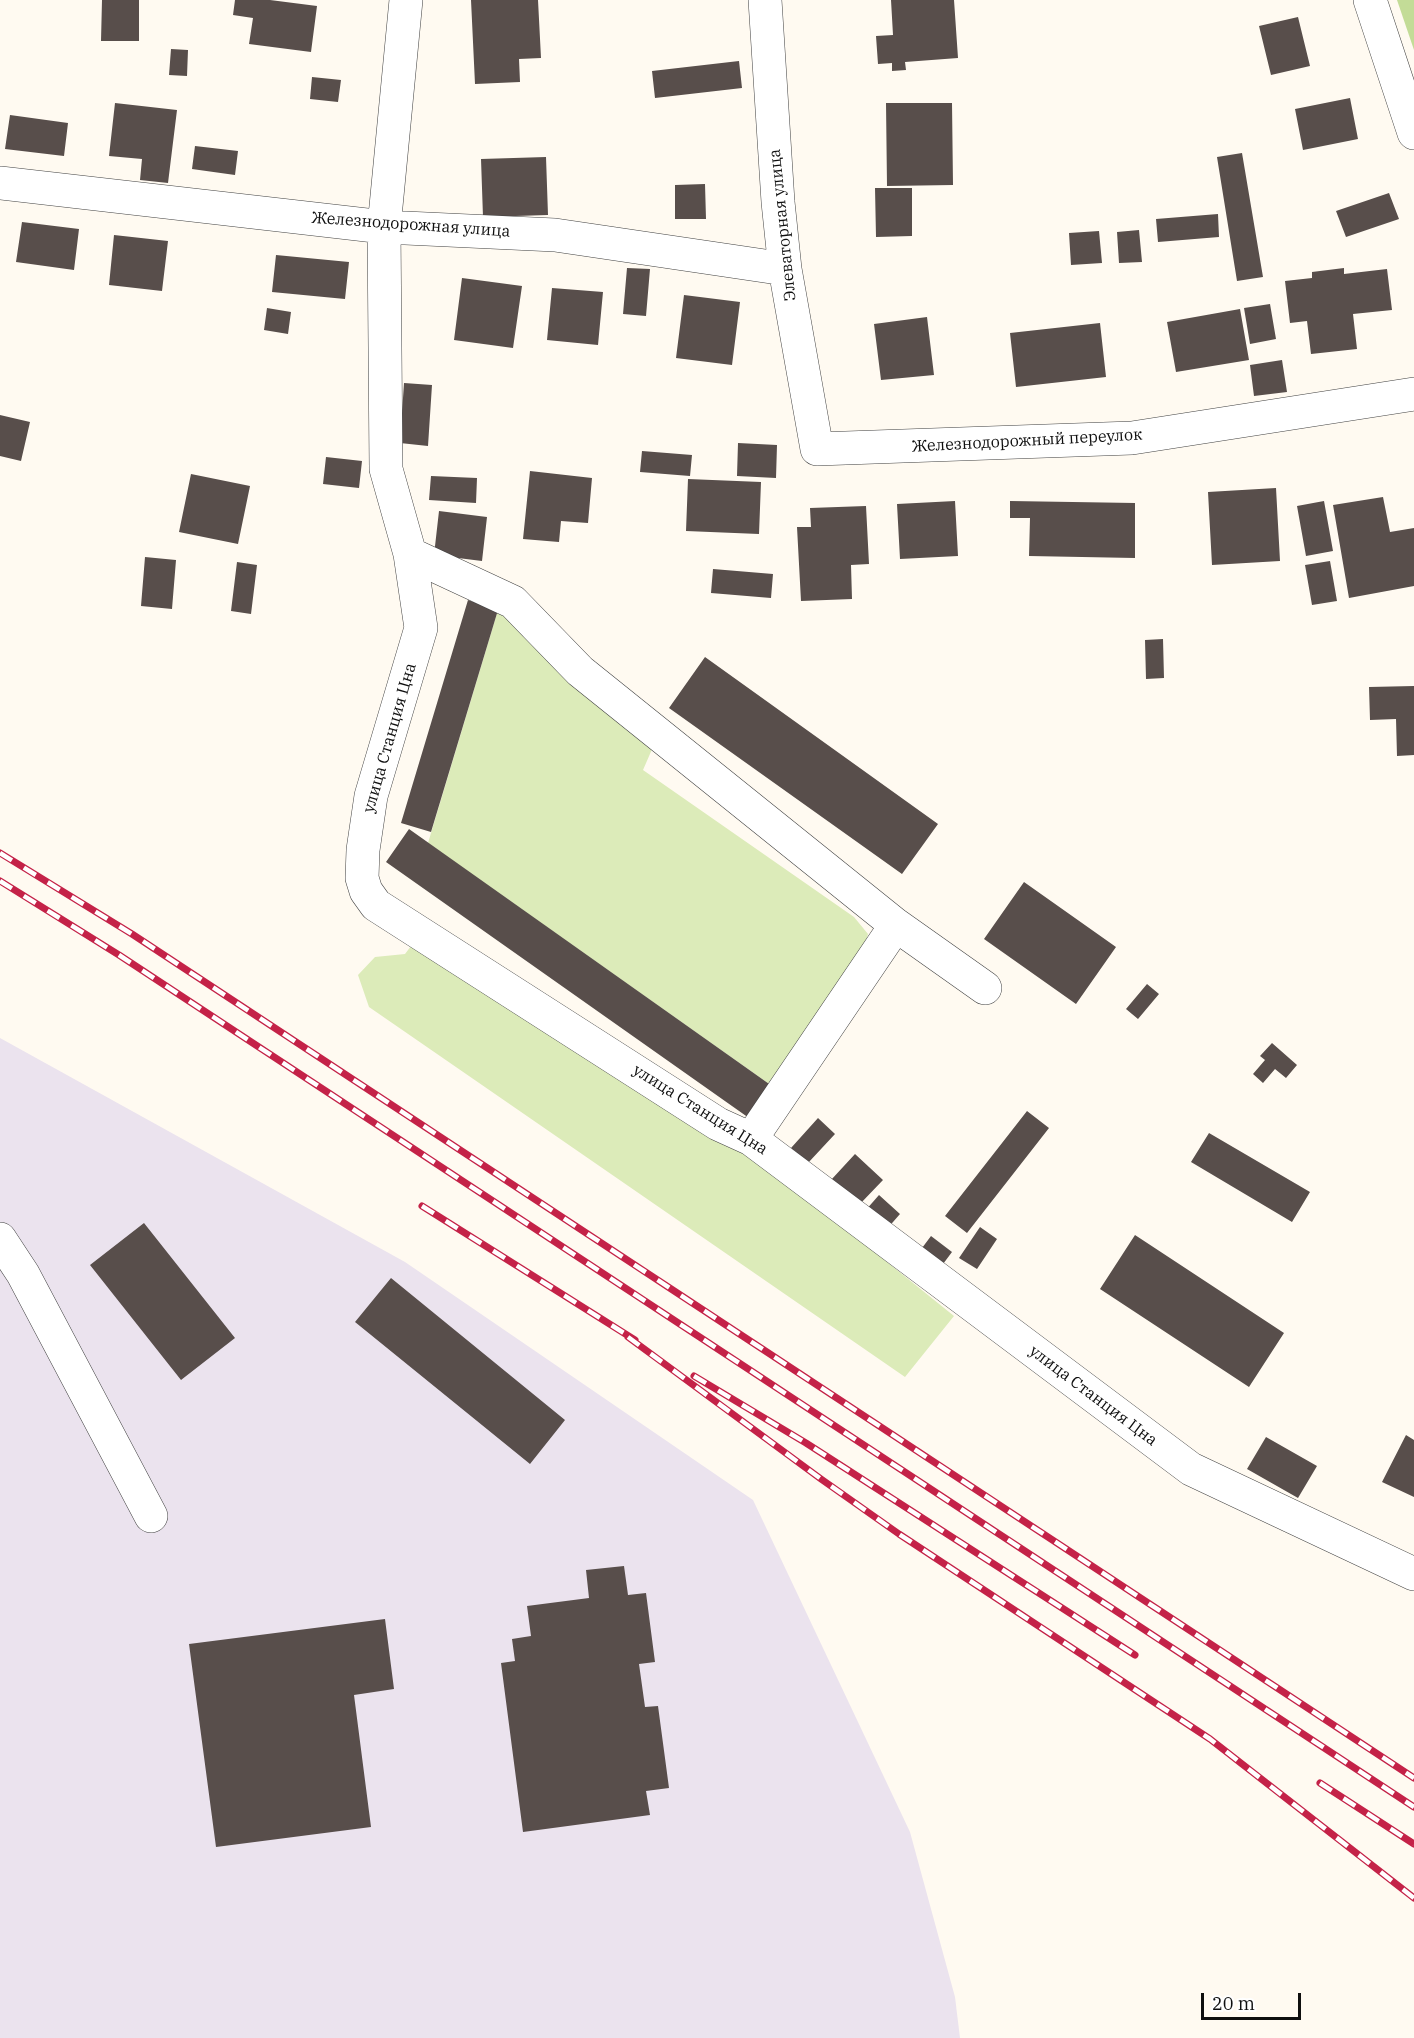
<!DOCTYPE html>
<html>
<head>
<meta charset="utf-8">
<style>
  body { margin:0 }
  #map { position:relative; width:1414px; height:2038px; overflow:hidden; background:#fffaf1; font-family:"IBM Plex Serif",serif }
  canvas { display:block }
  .scale { position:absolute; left:1201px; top:1993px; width:100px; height:27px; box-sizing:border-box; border:3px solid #0f0f0f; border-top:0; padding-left:8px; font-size:18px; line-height:21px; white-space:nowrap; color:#0f0f0f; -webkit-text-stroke:4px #fff; paint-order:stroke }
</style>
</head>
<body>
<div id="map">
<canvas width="1414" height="2038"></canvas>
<div class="scale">20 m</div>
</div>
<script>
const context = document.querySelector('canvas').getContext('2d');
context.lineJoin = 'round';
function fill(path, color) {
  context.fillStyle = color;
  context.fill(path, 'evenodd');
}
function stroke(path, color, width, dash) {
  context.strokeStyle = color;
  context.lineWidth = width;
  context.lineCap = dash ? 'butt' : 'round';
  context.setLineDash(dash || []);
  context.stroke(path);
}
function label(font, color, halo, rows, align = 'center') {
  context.font = font + ' "IBM Plex Serif",serif';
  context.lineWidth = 6;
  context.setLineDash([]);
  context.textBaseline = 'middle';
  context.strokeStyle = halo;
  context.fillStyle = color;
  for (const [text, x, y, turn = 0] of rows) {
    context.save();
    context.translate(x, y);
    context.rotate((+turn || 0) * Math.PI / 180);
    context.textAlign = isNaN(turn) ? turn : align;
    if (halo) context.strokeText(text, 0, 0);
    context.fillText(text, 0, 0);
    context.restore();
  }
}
const industrial = new Path2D(`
  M0 1038 405 1262 753 1500 910 1832 955 1997 960 2038H0Z`);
const green = new Path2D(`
  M498 610 653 747 643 770 854 917 868 934 861 957 772 1086 428 843Z
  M414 942 742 1145 954 1316 905 1377 369 1007 358 975 375 957 405 954Z`);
const forest = new Path2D(`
  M1397 0H1414V50Z`);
const building = new Path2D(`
  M102 0H139V41H101Z
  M235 0H270L317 6 311 52 249 44 253 18 233 15Z
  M471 0H538L541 58 519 59 520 82 475 84Z
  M891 0H954L958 58 905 62 906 70 892 71V63L878 64 876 36 893 35Z
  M1298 17 1310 66 1271 75 1259 26Z
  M171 49 188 50 187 76 169 75Z
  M739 61 742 88 655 98 652 71Z
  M312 77 341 80 338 102 310 99Z
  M1350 98 1358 139 1303 150 1295 109Z
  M115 103 177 110 168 183 140 180 142 159 109 156Z
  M886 103H952L953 185 887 186Z
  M10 115 68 123 64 156 5 149Z
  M195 146 238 151 235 175 192 169Z
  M1242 153 1263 277 1237 281 1217 157Z
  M546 157 548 215 483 217 481 159Z
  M705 184 706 219H675V185Z
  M875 188H912V236L876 237Z
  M1389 193 1399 219 1346 237 1336 211Z
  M1218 214 1219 237 1158 242 1156 219Z
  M22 222 79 229 74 270 16 262Z
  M1139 230 1142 262 1119 263 1117 232Z
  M1099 231 1102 263 1071 265 1069 233Z
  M114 235 168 241 162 291 109 285Z
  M276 255 349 262 345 299 272 292Z
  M627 268 650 269 646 316 623 314Z
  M1344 268V274L1387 269 1392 310 1353 314 1357 349 1311 354 1307 321 1290 323 1285 281 1312 278V272Z
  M462 278 522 286 513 348 454 340Z
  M552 288 603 292 598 345 547 340Z
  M684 295 740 302 732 365 676 358Z
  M1270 304 1276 339 1250 344 1244 308Z
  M267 308 291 312 288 334 264 330Z
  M1240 309 1249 360 1176 372 1167 322Z
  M927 317 934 375 881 380 874 324Z
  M1100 323 1106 377 1016 387 1010 333Z
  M1282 360 1287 392 1254 396 1250 365Z
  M404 383 432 385 428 446 400 443Z
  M0 415 30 422 21 461 0 456Z
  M738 443 777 445 776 478 737 476Z
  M642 451 692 455 690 476 640 472Z
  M326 457 362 461 359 488 323 484Z
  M530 471 592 478 588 523 561 521 559 542 523 539Z
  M191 474 250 486 238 544 179 532Z
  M431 476 477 478 476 503 429 500Z
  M688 479 761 482 759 534 686 531Z
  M1276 488 1280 561 1212 565 1208 492Z
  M1383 497 1390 532 1414 528V586L1349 598 1333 505Z
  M955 501 958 556 900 559 897 504Z
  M1010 501 1135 503V558L1029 556 1030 518H1010Z
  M1324 501 1333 551 1306 556 1297 506Z
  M866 506 869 564 851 565 852 599 801 601 797 527H811L810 508Z
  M439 511 487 517 482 561 434 555Z
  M145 557 176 560 172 609 141 606Z
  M1330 561 1337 601 1312 605 1305 565Z
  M237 562 257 565 251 614 231 611Z
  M713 569 773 574 771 598 711 593Z
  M468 600 498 610 431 832 401 823Z
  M1163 639 1164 678 1146 679 1145 640Z
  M705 657 938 824 902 874 669 708Z
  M1414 686V755L1397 756 1396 719 1370 720 1369 687Z
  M409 829 772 1086 749 1118 386 862Z
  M1024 882 1116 947 1076 1004 984 939Z
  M1147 984 1159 994 1138 1019 1126 1009Z
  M1272 1043 1297 1065 1286 1078 1275 1069 1263 1083 1253 1074 1265 1060 1260 1056Z
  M1027 1111 1049 1128 967 1233 945 1216Z
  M818 1118 835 1134 808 1163 791 1148Z
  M1209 1133 1310 1192 1292 1222 1191 1162Z
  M855 1154 883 1180 859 1205 831 1180Z
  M879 1195 900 1214 886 1230 865 1211Z
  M144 1223 235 1338 181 1380 90 1265Z
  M980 1227 997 1239 977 1269 959 1258Z
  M1135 1235 1284 1333 1249 1387 1100 1289Z
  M931 1236 952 1252 943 1264 922 1248Z
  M391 1278 565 1420 530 1464 355 1322Z
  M1406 1435 1414 1440V1497L1382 1482Z
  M1266 1437 1317 1466 1298 1498 1247 1469Z
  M624 1566 628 1595 646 1593 655 1662 639 1664 645 1707 658 1706 669 1788 646 1791 650 1815 523 1832 501 1663 515 1661 512 1639 531 1636 527 1606 589 1598 586 1570Z
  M385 1619 394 1689 354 1695 371 1827 216 1847 189 1644Z`);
const minor = new Path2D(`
  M406 0 384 227 386 469 410 554 421 628 371 796 363 850 362 878 366 891 376 905 718 1124 751 1139 1191 1469 1414 1574
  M765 0 778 202 785 269 817 449 1132 438 1414 394
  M1370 0 1414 133
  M0 183 384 227 555 235 785 269
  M410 554 513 602 580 671 896 925
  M751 1139 896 925 985 988
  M0 1239 23 1274 151 1516`);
const rail = new Path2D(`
  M0 853 132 934 1414 1778
  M0 881 119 955 1414 1807
  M422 1206 635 1340
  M628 1337 821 1479 899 1534 1210 1739 1414 1898
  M694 1376 806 1443 1135 1655
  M1320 1783 1414 1844`);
const streetNames = [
  ["Железнодорожная улица",411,225,4],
  ["Элеваторная улица",783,225,-96],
  ["Железнодорожный переулок",1027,441,-3],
  ["улица Станция Цна",390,738,-74],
  ["улица Станция Цна",700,1110,32],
  ["улица Станция Цна",1093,1396,37]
];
fill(industrial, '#ebe3ee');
fill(green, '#dcebb9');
fill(forest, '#c3dc97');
fill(building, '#584e4b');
stroke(minor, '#424242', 34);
stroke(minor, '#fff', 33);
stroke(rail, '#c42248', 7);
stroke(rail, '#fff', 4.5, [14]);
label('16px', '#0f0f0f', '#fff', streetNames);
</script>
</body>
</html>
